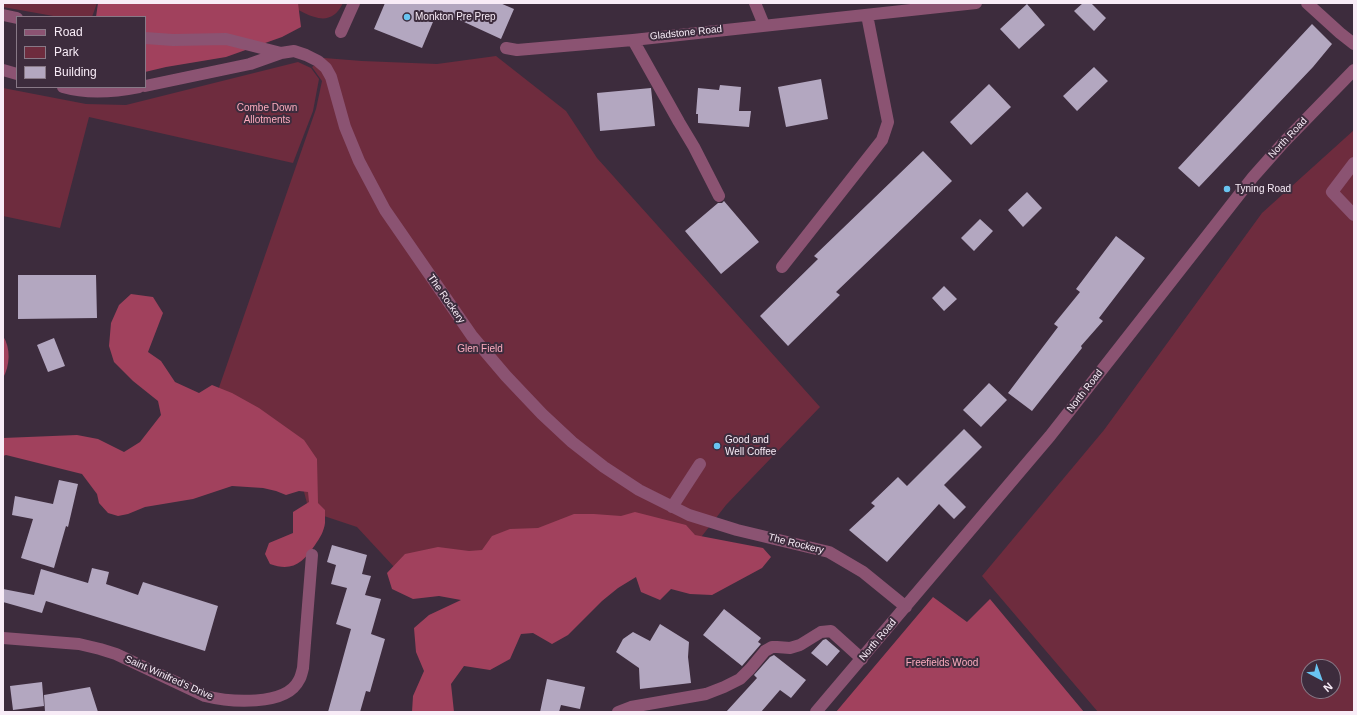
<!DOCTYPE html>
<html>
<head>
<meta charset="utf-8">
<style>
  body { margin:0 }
  #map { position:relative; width:1357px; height:715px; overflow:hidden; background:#3d2c3d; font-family:Arial,sans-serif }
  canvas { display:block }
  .frame { position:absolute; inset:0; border:4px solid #f8ecf7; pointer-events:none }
  .legend { position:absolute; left:16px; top:16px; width:130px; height:72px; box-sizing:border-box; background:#3d2c3d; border:1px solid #887987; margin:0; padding:5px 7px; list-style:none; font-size:12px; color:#f8ecf7 }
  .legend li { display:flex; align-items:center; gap:8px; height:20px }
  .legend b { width:20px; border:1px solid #887987 }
  .north { position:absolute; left:1301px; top:659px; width:40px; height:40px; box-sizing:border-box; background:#3d2c3d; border:1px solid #887987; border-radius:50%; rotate:139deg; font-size:11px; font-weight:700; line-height:16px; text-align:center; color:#f8ecf7 }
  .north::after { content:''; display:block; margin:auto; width:14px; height:18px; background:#69c4f1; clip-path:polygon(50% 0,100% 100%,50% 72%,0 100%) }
</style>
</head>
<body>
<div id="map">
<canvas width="1357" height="715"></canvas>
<div class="frame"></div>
<ul class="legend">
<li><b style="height:5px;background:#8b5372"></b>Road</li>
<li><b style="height:11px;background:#6e2c3e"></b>Park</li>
<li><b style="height:11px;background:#b3a7c0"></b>Building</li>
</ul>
<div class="north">N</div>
</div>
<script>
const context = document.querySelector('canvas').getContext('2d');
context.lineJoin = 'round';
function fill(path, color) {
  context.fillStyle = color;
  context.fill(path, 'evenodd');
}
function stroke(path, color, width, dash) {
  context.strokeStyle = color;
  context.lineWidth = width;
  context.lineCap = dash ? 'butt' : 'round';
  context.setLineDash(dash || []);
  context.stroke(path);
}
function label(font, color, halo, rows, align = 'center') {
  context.font = font + ' Arial,sans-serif';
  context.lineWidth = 4;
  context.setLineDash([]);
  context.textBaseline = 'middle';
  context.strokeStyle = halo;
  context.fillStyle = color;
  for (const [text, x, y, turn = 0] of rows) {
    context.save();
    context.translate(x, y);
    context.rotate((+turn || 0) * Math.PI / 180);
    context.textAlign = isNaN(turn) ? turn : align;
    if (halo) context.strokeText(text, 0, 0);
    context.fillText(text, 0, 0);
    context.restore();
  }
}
const green = new Path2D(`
  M3 3H97L92 17H59L3 7Z
  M285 3H343C329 32 306 13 285 3Z
  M496 56 566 111 597 158 820 407 726 505 678 567 395 568 357 527 309 511 295 457 215 399 316 109 322 81 312 67 324 58 362 61 437 64Z
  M298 62 311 68 319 79 313 111 293 163 89 117 60 228 3 216V88L86 104 126 105Z
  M1354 130V712H1098L982 576 1104 430 1262 213ZM1309 667H1333V691H1309Z`);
const forest = new Path2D(`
  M98 3H298L301 27 282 37 226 57 166 67 145 72V17H96Z
  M131 294 153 297 163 313 148 352 161 361 175 382 199 393 212 385 232 393 259 408 304 440 317 459 318 503 325 510C325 514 325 518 325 523 324 531 320 538 315 545 303 563 292 572 270 564L265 554 269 543 293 533V512L309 502 308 492 299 491 286 495 276 491 263 488 232 486 193 499 145 507 128 514 118 516 108 513 99 503 97 494 82 474 6 455 3 456V438L77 435 98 439 124 452 140 442 161 415 158 401 133 381 114 362 109 346 111 323 119 305Z
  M3 336C11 348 10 366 3 378Z
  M635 512 686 525 695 535 763 548 771 557 762 568 712 595 690 594 671 589 660 600 641 592 636 577 618 588 602 601 568 635 552 644 533 633 521 634 510 659 490 670 464 666 451 684 454 712H412L413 696 424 671 416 652 414 628 429 615 461 600 439 596 413 599 392 589 387 573 405 554 438 547 469 551 482 550 492 536 510 529 538 528 574 514H594L621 516Z
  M933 597 967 622 990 599 1084 712H836Z`);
const building = new Path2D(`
  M385 3H500L514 9 501 39 438 10 422 48 374 29Z
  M1083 3H1091L1106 18 1094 31 1074 11Z
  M1027 4 1045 25 1019 49 1000 29Z
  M1312 24 1332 44 1313 67 1199 187 1178 168Z
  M1094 67 1108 81 1077 111 1063 96Z
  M821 79 828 119 786 127 778 87Z
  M989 84 1011 107 971 145 950 122Z
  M720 85 741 87 739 111H751L749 127 698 123V114H696L698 88 719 90Z
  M651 88 655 126 600 131 597 93Z
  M923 151 952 181 836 292 840 295 788 346 760 316 818 259 814 256Z
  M1027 192 1042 208 1023 227 1008 210Z
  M724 201 759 242 721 274 685 231 718 203H722Z
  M980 219 993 231 974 251 961 238Z
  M1116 236 1145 258 1099 318 1103 321 1081 346 1082 348 1032 411 1008 393 1058 327 1054 324 1080 292 1076 289Z
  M18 275H96L97 318 18 319Z
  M944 286 957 299 944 311 932 298Z
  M54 338 65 366 48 372 37 345Z
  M989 383 1007 400 981 427 963 410Z
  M964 429 982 447 944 485 966 507 954 519 939 504 887 562 849 530 875 506 871 503 898 477 907 486Z
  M59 480 78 484 68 527 66 526 54 568 21 558 33 519 12 515 15 496 53 504Z
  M332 545 367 555 362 574 371 576 365 595 381 599 371 634 385 639 370 692 366 691 360 712H328L351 629 336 624 347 588 331 584 336 565 327 562Z
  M92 568 109 572 106 584 138 595 143 582 218 606 205 651 46 601 42 613 3 602V589L34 595 41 569 88 583Z
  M724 609 761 638 758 642 761 644 742 666 703 635Z
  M660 624 689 642 688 657 691 683 640 689 639 668 616 652 623 639 633 632 650 641Z
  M826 639 840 651 827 666 811 653 823 640Z
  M774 655 806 680 791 698 780 690 761 712H726L757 678 754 675 770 657Z
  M547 679 585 687 580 709 561 705 559 712H540Z
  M42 682 44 706 13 710 10 686Z
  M90 687 98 712H45L44 695Z`);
const minor = new Path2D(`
  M755 3 764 25
  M1307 3 1340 33 1354 44
  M3 15 17 18
  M341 32 354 3
  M145 38 173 40 226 39 281 53
  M633 40 679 122 694 147 719 196
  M506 48 517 50 633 40 976 3
  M3 70 17 74
  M145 86 250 64 281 53 294 51 306 55 318 61 326 68 331 77 345 127 359 161 385 210 472 336 506 376 542 414 572 442 604 467 639 490 689 515 737 530 829 552 863 572 906 607
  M63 87C87 94 114 92 139 87
  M1354 163 1332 192 1354 215
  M782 267 882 140 888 122 867 15
  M672 507 700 464
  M3 638 79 644 100 649 116 654 205 696C229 702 286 707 299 680 301 677 302 672 303 668L312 555
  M618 712 631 707 706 694 724 687 740 679 750 669 765 651 772 647H777L790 648 800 645 821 632 831 631 862 659
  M816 712 1050 436 1253 177 1284 142 1354 70`);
const markers = [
  [407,17,4,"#69c4f1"],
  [1227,189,4,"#69c4f1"],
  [717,446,4,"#69c4f1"]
];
const poiNames = [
  ["Monkton Pre Prep",415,17],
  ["Tyning Road",1235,189],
  ["Good and",725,440],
  ["Well Coffee",725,452]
];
const streetNames = [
  ["Gladstone Road",686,33,-6],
  ["North Road",1288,138,-47],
  ["The Rockery",446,299,55],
  ["North Road",1085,391,-52],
  ["The Rockery",796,544,14],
  ["North Road",878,640,-50],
  ["Saint Winifred's Drive",169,678,24]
];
const parkNames = [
  ["Combe Down",267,108],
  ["Allotments",267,120],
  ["Glen Field",480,349],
  ["Freefields Wood",942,663]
];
fill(green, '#6e2c3e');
fill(forest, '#a1415d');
fill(building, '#b3a7c0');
stroke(minor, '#8b5372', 12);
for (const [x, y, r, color] of markers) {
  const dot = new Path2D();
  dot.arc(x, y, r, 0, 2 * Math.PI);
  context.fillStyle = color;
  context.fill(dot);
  stroke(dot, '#3d2c3d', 1.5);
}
label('10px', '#f8ecf7', '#3d2c3d', poiNames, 'left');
label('10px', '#f8ecf7', '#3d2c3d', streetNames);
label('10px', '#fcacbe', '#3d2c3d', parkNames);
</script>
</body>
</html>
